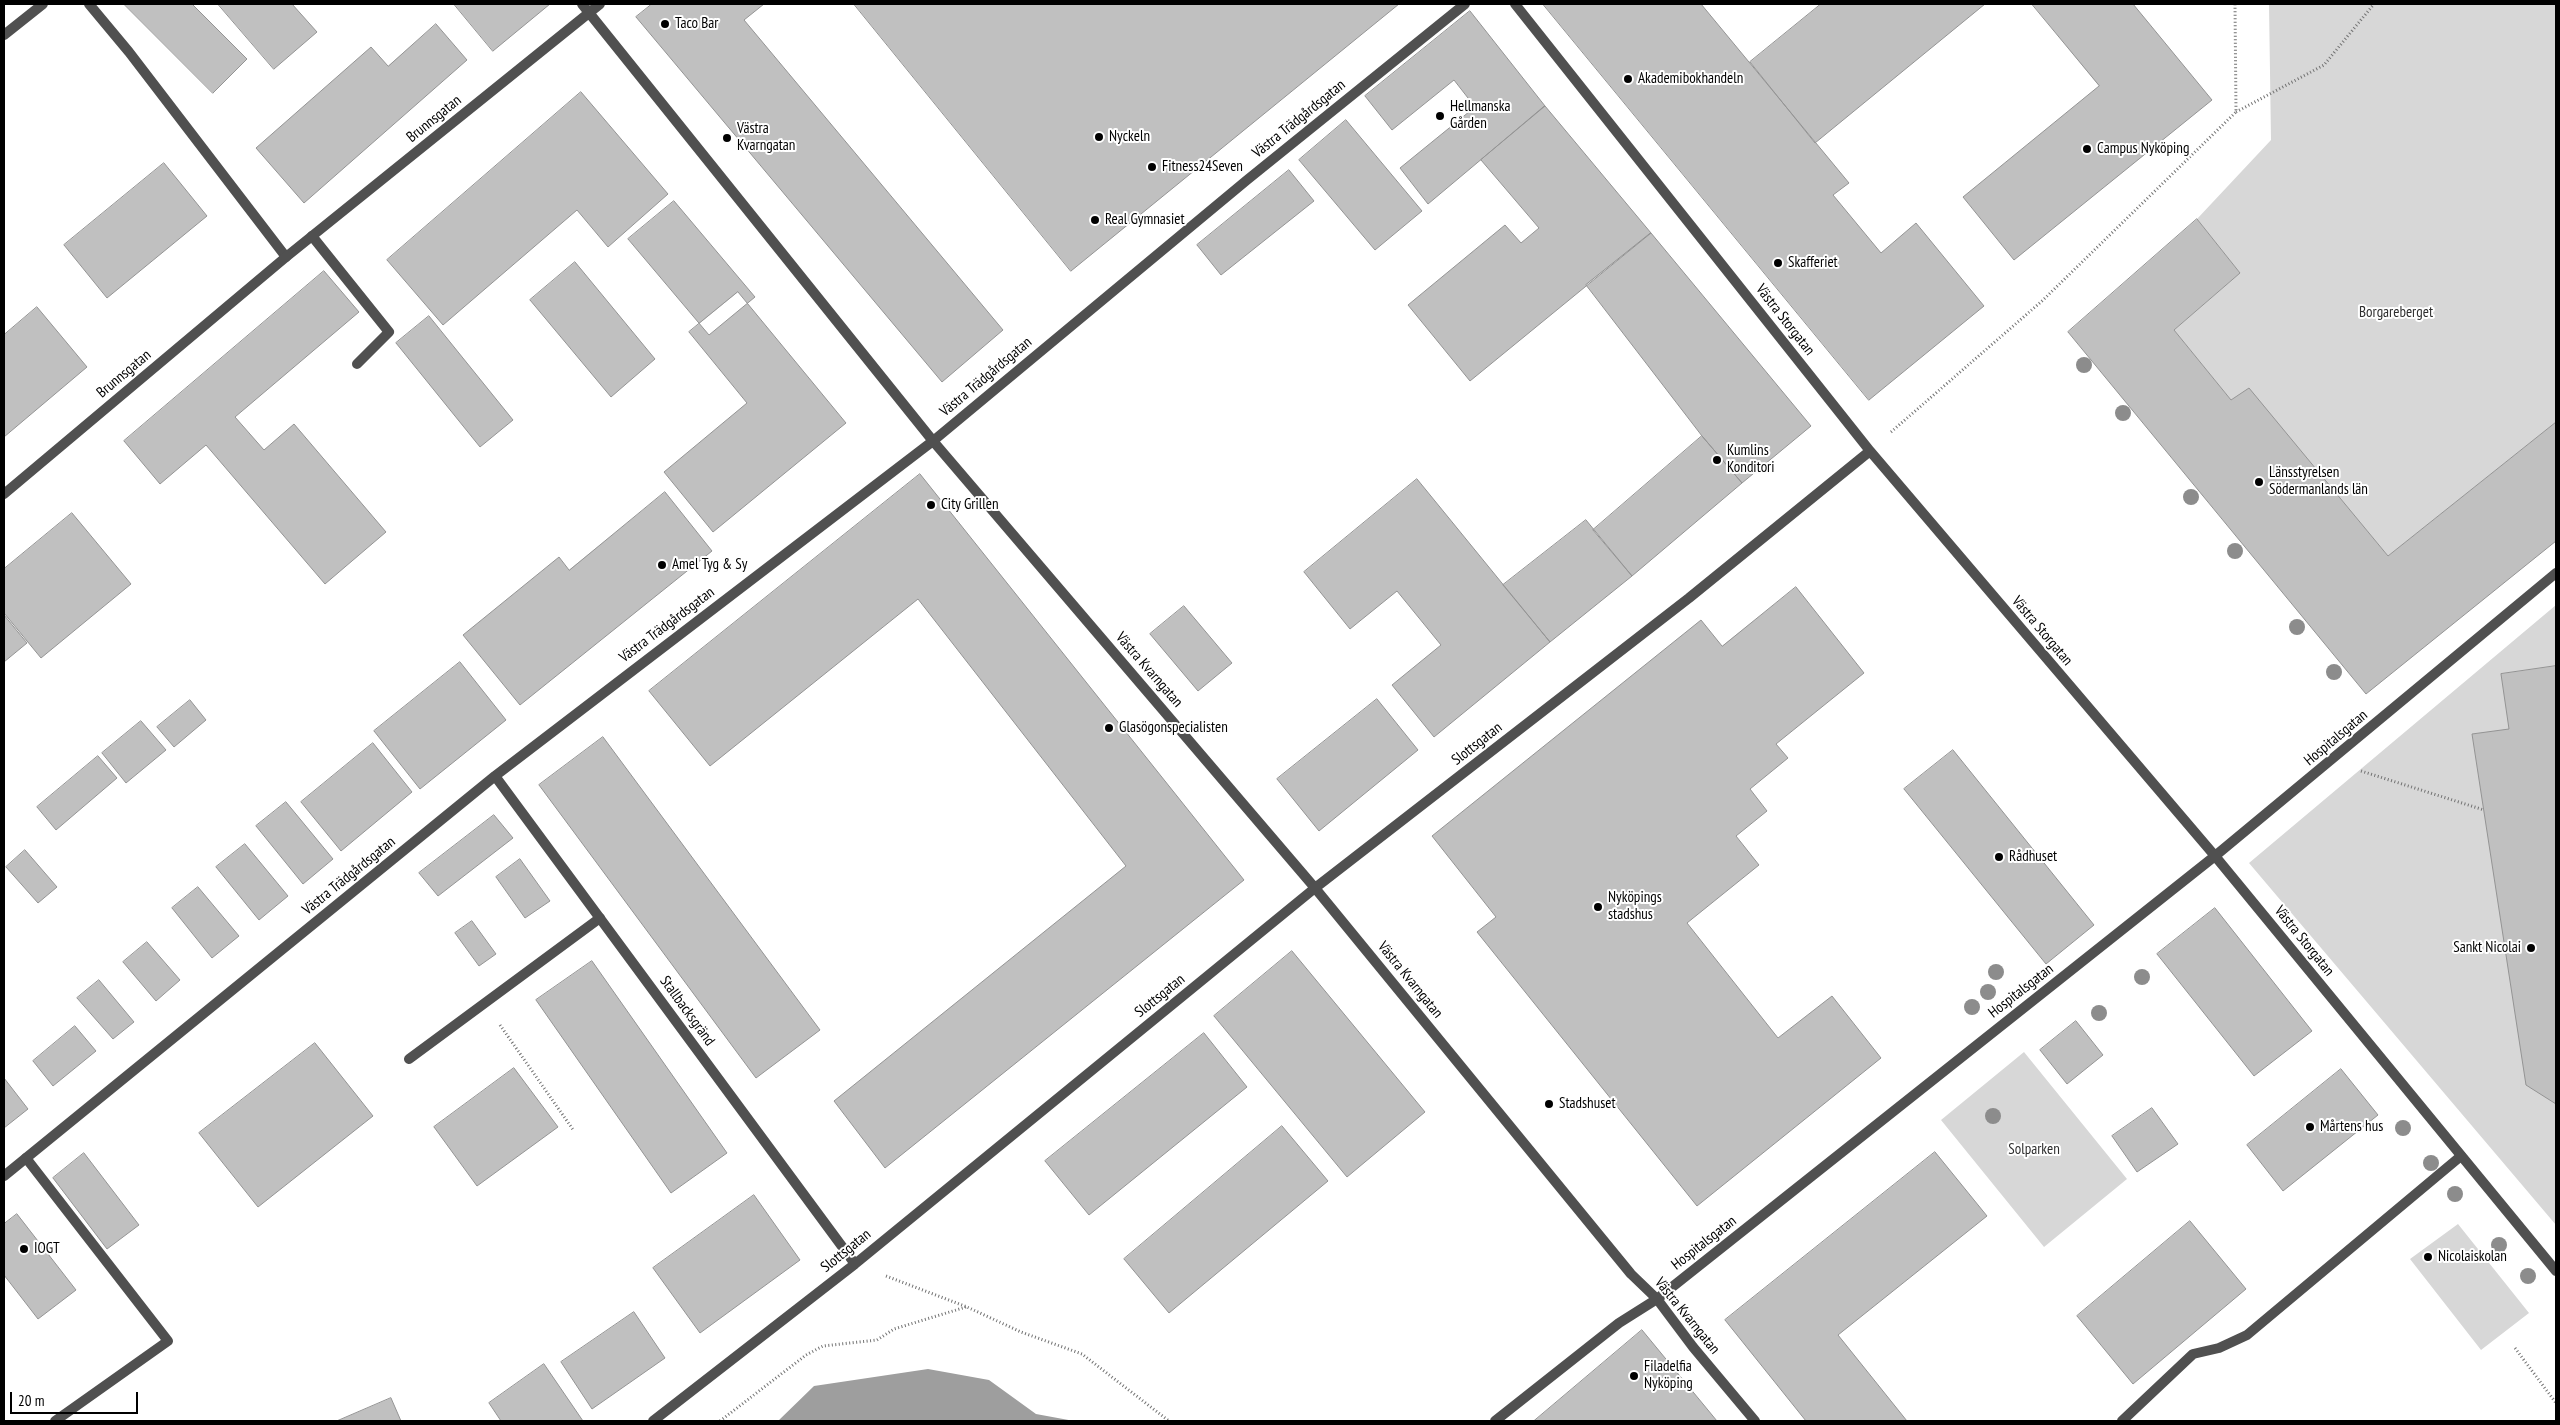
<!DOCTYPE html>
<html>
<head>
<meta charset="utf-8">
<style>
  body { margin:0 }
  #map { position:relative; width:2560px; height:1425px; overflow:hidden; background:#fff; font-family:"PT Sans Narrow",sans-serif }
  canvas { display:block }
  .frame { position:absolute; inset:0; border:5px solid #000; pointer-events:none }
  .scale { position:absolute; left:10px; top:1392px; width:128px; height:22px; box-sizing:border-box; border:2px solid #000; border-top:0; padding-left:6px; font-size:15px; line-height:18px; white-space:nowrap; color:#000; -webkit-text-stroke:4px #fff; paint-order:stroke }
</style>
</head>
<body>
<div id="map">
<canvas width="2560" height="1425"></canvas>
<div class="frame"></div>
<div class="scale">20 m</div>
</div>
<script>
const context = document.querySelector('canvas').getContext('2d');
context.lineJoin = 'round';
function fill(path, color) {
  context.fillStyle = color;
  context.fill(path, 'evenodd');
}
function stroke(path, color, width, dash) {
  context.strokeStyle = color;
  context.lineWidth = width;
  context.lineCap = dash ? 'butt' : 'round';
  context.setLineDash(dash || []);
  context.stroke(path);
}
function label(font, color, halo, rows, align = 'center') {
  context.font = font + ' "PT Sans Narrow",sans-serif';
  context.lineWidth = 4;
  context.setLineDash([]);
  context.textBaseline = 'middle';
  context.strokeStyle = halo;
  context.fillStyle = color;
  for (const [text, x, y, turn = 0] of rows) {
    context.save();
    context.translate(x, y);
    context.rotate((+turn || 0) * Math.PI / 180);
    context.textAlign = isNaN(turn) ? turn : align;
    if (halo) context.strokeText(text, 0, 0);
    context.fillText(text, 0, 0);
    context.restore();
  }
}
const green = new Path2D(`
  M2269 4H2556V422L2388 556 2249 389 2231 400 2174 330 2240 273 2197 219 2271 140Z
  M2556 605V1225L2249 863Z
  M2024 1052 2127 1179 2044 1247 1941 1120Z
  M2458 1224 2529 1313 2481 1350 2410 1259Z`);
const water = new Path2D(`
  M928 1369 989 1380 1036 1414 1074 1421H778L814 1386Z`);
const building = new Path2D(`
  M124 4H192L247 59 213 93Z
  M218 4H292L317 32 274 69Z
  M454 4H550L493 51Z
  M652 4H764L744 20 1003 330 942 382 636 17Z
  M854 4H1399L1071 271Z
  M1543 4H1701L1849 183 1833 195 1881 253 1916 223 1984 306 1869 400Z
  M1821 4H1985L1815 143 1750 62Z
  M2032 4H2133L2212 100 2014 260 1963 197 2099 86Z
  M1470 11 1545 106 1428 204 1400 168 1475 107 1454 80 1392 130 1365 96Z
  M436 24 467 60 304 203 256 148 371 47 388 66Z
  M581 92 668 194 608 247 577 210 443 325 387 260Z
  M1545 106 1651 233 1470 381 1408 305 1505 225 1521 243 1539 228 1481 160Z
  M1346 120 1422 211 1375 250 1299 160Z
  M164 163 207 216 107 298 64 245Z
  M1289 170 1314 201 1221 275 1197 245Z
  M674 201 755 297 709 335 628 239Z
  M2197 219 2240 273 2174 330 2231 400 2249 388 2388 556 2556 422V541L2366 694 2068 332Z
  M1651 233 1811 426 1742 483 1702 436 1586 285Z
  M575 262 655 359 611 397 530 300Z
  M324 271 359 312 235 417 264 450 294 424 386 532 325 584 206 445 160 484 124 441Z
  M738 292 846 423 713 532 664 472 747 403 689 332Z
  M37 307 87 367 4 437V335Z
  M429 316 513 420 480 447 396 343Z
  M1702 436 1742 483 1632 576 1593 530Z
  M920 474 1244 880 885 1168 834 1101 1126 866 918 599 710 766 649 691Z
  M1417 479 1550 642 1434 737 1392 685 1441 645 1397 591 1350 629 1304 572Z
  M665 492 712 551 520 705 463 635 559 557 569 570Z
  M72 513 131 584 41 658 4 613V569Z
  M1586 520 1632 576 1550 642 1503 585Z
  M1796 587 1864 673 1776 744 1788 758 1750 789 1767 811 1736 836 1759 865 1687 923 1778 1038 1832 996 1881 1058 1697 1206 1477 932 1496 917 1432 836 1701 620 1722 646Z
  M1184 606 1232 663 1198 691 1150 634Z
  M4 615 27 643 4 662Z
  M460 662 506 720 420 789 374 731Z
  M2556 666V1104L2526 1085 2472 734 2509 729 2501 674Z
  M1377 699 1418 750 1319 831 1277 779Z
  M190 700 206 720 174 747 157 727Z
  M141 721 166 750 126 783 102 753Z
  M603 737 820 1030 756 1078 539 785Z
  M373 743 412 792 341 851 301 802Z
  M1953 750 2094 925 2046 964 1904 789Z
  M98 756 117 778 56 830 37 807Z
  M286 802 333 859 303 884 256 826Z
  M494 815 513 838 438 896 419 873Z
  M245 844 288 896 259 920 216 867Z
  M25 850 57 887 38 903 6 867Z
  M520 859 550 901 525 918 496 877Z
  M198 887 239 936 212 958 172 908Z
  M2215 908 2312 1031 2254 1076 2157 954Z
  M472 921 496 954 479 966 455 933Z
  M147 942 180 980 156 1001 123 962Z
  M1292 951 1425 1112 1347 1177 1214 1016Z
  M592 961 727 1153 671 1193 536 1000Z
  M99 980 134 1022 113 1039 77 998Z
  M2076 1021 2103 1055 2067 1084 2040 1050Z
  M75 1026 96 1051 53 1086 33 1061Z
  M1204 1033 1247 1087 1089 1215 1045 1161Z
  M315 1043 373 1116 258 1207 199 1133Z
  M514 1068 558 1127 477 1186 434 1127Z
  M2341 1069 2378 1115 2283 1191 2247 1145Z
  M4 1078 28 1109 4 1128Z
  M2152 1108 2178 1144 2137 1172 2112 1136Z
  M1282 1126 1328 1181 1169 1313 1124 1259Z
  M1935 1152 1987 1216 1838 1335 1907 1421H1806L1725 1320Z
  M84 1153 139 1225 107 1249 53 1178Z
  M754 1195 800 1260 700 1333 653 1268Z
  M17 1214 76 1290 38 1319 4 1275V1224Z
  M2190 1221 2246 1289 2133 1384 2077 1316Z
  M634 1312 665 1358 592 1409 561 1362Z
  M1642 1330 1717 1421H1534Z
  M544 1364 583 1421H501L489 1403Z
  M391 1398 401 1421H337Z`);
const path = new Path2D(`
  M2236 112 2324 65 2374 4
  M1891 432 2042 301 2236 112 2235 4
  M2361 771 2484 810
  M500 1025 574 1131
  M886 1276 967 1307 1021 1332 1082 1354 1169 1421
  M2515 1348 2556 1403
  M720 1421 806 1355 823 1346 877 1340 894 1329 966 1307`);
const lane = new Path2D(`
  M89 4 129 52 286 257
  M4 35 43 4
  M312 236 389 332 357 364
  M409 1059 600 918
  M26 1158 168 1341 55 1421
  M2122 1421 2193 1354 2219 1348 2247 1335 2461 1156`);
const street = new Path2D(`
  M582 4 933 441 1315 888 1631 1274 1657 1299 1693 1347 1755 1421
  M1515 4 1870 451 2215 856 2556 1271
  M4 494 286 257 600 4
  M495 776 855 1264
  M4 1176 495 776 933 441 1247 180 1465 4
  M653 1421 855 1264 1315 888 1689 598 1870 451
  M1495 1421 1619 1323 1657 1299 2215 856 2556 573`);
const trees = [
  [2084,365],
  [2123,413],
  [2191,497],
  [2235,551],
  [2297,627],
  [2334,672],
  [1996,972],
  [2142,977],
  [1988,992],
  [1972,1007],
  [2099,1013],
  [1993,1116],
  [2403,1128],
  [2431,1163],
  [2455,1194],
  [2499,1245],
  [2528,1276]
];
const markers = [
  [665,24,5,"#000"],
  [1628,79,5,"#000"],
  [1440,116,5,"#000"],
  [1099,137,5,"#000"],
  [727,138,5,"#000"],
  [2087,149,5,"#000"],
  [1152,167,5,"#000"],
  [1095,220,5,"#000"],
  [1778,263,5,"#000"],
  [1717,460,5,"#000"],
  [2259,482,5,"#000"],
  [931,505,5,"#000"],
  [662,565,5,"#000"],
  [1109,728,5,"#000"],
  [1999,857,5,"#000"],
  [1598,907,5,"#000"],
  [2531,948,5,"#000"],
  [1549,1104,5,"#000"],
  [2310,1127,5,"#000"],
  [24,1249,5,"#000"],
  [2428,1257,5,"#000"],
  [1634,1376,5,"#000"]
];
const poiNames = [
  ["Taco Bar",675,24],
  ["Akademibokhandeln",1638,79],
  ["Hellmanska",1450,107],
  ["Gården",1450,124],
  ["Västra",737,129],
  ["Kvarngatan",737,146],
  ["Nyckeln",1109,137],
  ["Campus Nyköping",2097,149],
  ["Fitness24Seven",1162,167],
  ["Real Gymnasiet",1105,220],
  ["Skafferiet",1788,263],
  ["Kumlins",1727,451],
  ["Konditori",1727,468],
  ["Länsstyrelsen",2269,473],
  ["Södermanlands län",2269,490],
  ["City Grillen",941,505],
  ["Amel Tyg & Sy",672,565],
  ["Glasögonspecialisten",1119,728],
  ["Rådhuset",2009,857],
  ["Nyköpings",1608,898],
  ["stadshus",1608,915],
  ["Sankt Nicolai",2521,948,"right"],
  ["Stadshuset",1559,1104],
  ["Mårtens hus",2320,1127],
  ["IOGT",34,1249],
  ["Nicolaiskolan",2438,1257],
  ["Filadelfia",1644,1367],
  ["Nyköping",1644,1384]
];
const streetNames = [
  ["Brunnsgatan",434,119,-39],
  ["Västra Trädgårdsgatan",1299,119,-39],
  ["Västra Storgatan",1785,320,52],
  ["Brunnsgatan",124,374,-40],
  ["Västra Trädgårdsgatan",986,377,-40],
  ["Västra Trädgårdsgatan",667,625,-37],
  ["Västra Storgatan",2042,631,50],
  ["Västra Kvarngatan",1149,670,49],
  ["Hospitalsgatan",2336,738,-40],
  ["Slottsgatan",1477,744,-38],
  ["Västra Trädgårdsgatan",349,876,-39],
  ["Västra Storgatan",2304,941,51],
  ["Västra Kvarngatan",1410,980,51],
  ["Hospitalsgatan",2021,991,-38],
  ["Slottsgatan",1160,996,-39],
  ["Stallbacksgränd",687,1011,54],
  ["Hospitalsgatan",1704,1243,-38],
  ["Slottsgatan",846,1251,-39],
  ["Västra Kvarngatan",1687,1316,51]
];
const parkNames = [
  ["Borgareberget",2396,313],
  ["Solparken",2034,1150]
];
fill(green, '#d7d7d7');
fill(water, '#9e9e9e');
fill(building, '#c0c0c0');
stroke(building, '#949494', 1);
stroke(path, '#727272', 3, [1, 2.5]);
stroke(lane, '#505050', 10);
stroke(street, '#505050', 10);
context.fillStyle = '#8c8c8c';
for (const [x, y] of trees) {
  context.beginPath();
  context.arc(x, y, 8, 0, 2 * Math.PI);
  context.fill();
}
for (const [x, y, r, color] of markers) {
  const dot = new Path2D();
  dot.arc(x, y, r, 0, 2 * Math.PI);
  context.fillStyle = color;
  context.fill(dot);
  stroke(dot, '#fff', 2);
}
label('15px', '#000', '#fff', poiNames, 'left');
label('15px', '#000', '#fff', streetNames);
label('15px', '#2e2e2e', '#fff', parkNames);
</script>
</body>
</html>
